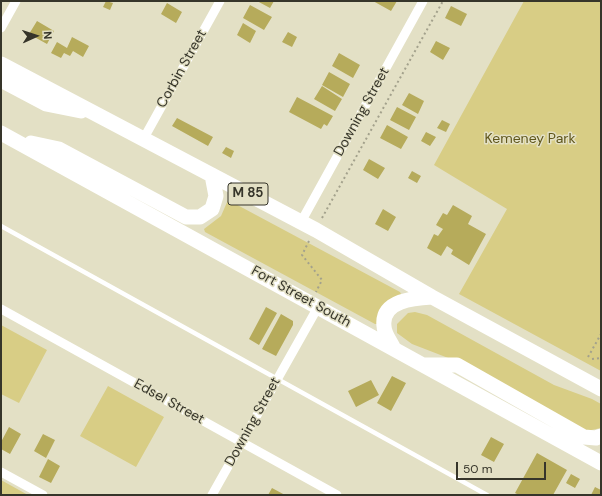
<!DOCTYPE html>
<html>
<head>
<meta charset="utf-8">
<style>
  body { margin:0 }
  #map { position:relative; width:602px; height:496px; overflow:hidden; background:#e3e0c5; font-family:"DM Sans",sans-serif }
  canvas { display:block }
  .frame { position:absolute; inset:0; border:2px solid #36352a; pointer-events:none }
  .north { position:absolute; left:16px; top:16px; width:40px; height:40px; -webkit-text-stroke:3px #e3e0c5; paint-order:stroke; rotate:87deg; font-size:11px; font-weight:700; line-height:16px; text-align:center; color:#36352a }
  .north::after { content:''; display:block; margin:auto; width:14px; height:18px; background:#36352a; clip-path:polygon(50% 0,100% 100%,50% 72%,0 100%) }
  .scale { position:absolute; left:456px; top:462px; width:90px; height:18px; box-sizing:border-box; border:2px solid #36352a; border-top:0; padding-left:5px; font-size:12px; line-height:14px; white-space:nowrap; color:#36352a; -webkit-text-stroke:3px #e3e0c5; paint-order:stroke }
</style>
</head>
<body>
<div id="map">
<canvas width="602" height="496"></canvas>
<div class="frame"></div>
<div class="north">N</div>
<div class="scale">50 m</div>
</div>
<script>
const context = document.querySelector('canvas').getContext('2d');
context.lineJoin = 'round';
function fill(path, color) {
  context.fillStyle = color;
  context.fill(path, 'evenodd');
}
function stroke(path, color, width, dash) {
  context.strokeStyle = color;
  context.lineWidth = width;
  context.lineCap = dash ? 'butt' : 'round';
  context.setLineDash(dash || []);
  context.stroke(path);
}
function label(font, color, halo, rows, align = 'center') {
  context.font = font + ' "DM Sans",sans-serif';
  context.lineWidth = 3;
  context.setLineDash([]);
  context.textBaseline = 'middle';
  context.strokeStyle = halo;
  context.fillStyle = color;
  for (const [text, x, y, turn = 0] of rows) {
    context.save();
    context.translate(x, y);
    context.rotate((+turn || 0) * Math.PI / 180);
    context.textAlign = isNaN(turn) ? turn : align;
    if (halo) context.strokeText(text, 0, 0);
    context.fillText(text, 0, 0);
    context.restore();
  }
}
const green = new Path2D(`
  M524 1H601V371L459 294 507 209 434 165Z
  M228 200 400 292 401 294 377 324H375L205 232 204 229 221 216Z
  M415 312 427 315 554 385 592 399 601 404V428L587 431 456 361 412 344 397 333V324L408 313Z
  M1 325 47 350 19 403 1 394Z
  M108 386 164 417 136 467 80 436Z
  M1 480 28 495H1Z`);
const building = new Path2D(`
  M106 1 113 3 110 10 103 7Z
  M257 1H274L270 8Z
  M373 1H397L391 11Z
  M167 3 182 12 176 23 161 14Z
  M250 5 272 17 264 30 243 18Z
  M451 6 467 14 461 26 445 18Z
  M37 21 54 31 47 44 29 34Z
  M243 23 256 31 250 43 237 35Z
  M288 32 297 37 292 47 282 42Z
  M72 37 89 46 83 57 73 51 70 56 64 53 61 58 51 53 57 42 67 48Z
  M436 41 450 48 443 60 430 52Z
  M339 53 360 65 353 78 332 66Z
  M329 72 350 84 343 97 322 85Z
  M322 86 342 99 335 111 314 99Z
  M409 93 424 101 418 114 402 105Z
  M297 97 333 116 327 126 324 124 321 129 289 112Z
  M397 107 416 117 409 130 390 120Z
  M177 118 213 137 208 146 172 126Z
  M442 120 450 124 446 132 437 128Z
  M387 125 408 137 401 149 380 138Z
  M426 132 436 137 430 146 421 141Z
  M226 147 234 151 231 158 222 153Z
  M369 159 385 168 378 179 363 170Z
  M412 171 421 176 417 183 408 178Z
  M453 205 472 216 468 224 486 234 469 265 451 254 453 250 447 246 441 256 427 248 434 234 438 236 443 229 436 225 443 213 447 215Z
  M383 209 396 217 388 231 375 224Z
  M266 307 277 313 259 345 249 339Z
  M281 314 293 321V325L276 356 262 349Z
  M392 376 406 383 391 411 377 403Z
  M371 380 379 395 356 407 348 391Z
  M9 427 21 434 10 454 1 449V442Z
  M43 434 55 440 46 458 34 451Z
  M491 437 504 444 494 462 481 455Z
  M537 453 567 470 553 495H519L515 493Z
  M48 459 60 466 51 483 39 477Z
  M571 474 580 479 575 488 566 483Z
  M595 487 601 490V495H591Z
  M272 488 285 495H268Z`);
const path = new Path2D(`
  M322 218 443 1
  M309 241 302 255 322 280 316 292
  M588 357 601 334
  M592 359 601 358`);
const lane = new Path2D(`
  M1 226 487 495`);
const street = new Path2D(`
  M1 28 16 1
  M144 138 220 1
  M301 222 423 1
  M1 309 337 495
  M1 472 43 495
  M212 495 318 307`);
const primary = new Path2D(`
  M1 64 316 230 432 297 601 389
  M1 80 46 104 81 111
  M1 133 601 463
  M31 143 59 149 186 217H200L212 209 216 196 212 175
  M394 349C391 342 384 334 384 326 381 300 415 298 432 297
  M424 365H457L584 437 596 438 601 436`);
const shields = [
  [248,194,40]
];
const shieldNames = [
  ["M 85",248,194]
];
const streetNames = [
  ["Corbin Street",182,69,-61],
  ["Downing Street",362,112,-61],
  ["Fort Street South",301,297,29],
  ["Edsel Street",169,402,29],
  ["Downing Street",253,422,-61]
];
const parkNames = [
  ["Kemeney Park",530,139]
];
fill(green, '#d8cd85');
fill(building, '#b6ab5b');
stroke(path, '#a3a18c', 2, [2, 3]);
stroke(lane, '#fff', 4.5);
stroke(street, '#fff', 9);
stroke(primary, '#fff', 15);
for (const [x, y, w] of shields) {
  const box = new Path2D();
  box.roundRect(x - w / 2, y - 11, w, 22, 3);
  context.fillStyle = '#e3e0c5';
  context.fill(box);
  stroke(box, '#36352a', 1);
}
label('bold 13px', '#36352a', null, shieldNames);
label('14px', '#36352a', '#e3e0c5', streetNames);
label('14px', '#5f561b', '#e3e0c5', parkNames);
</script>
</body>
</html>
